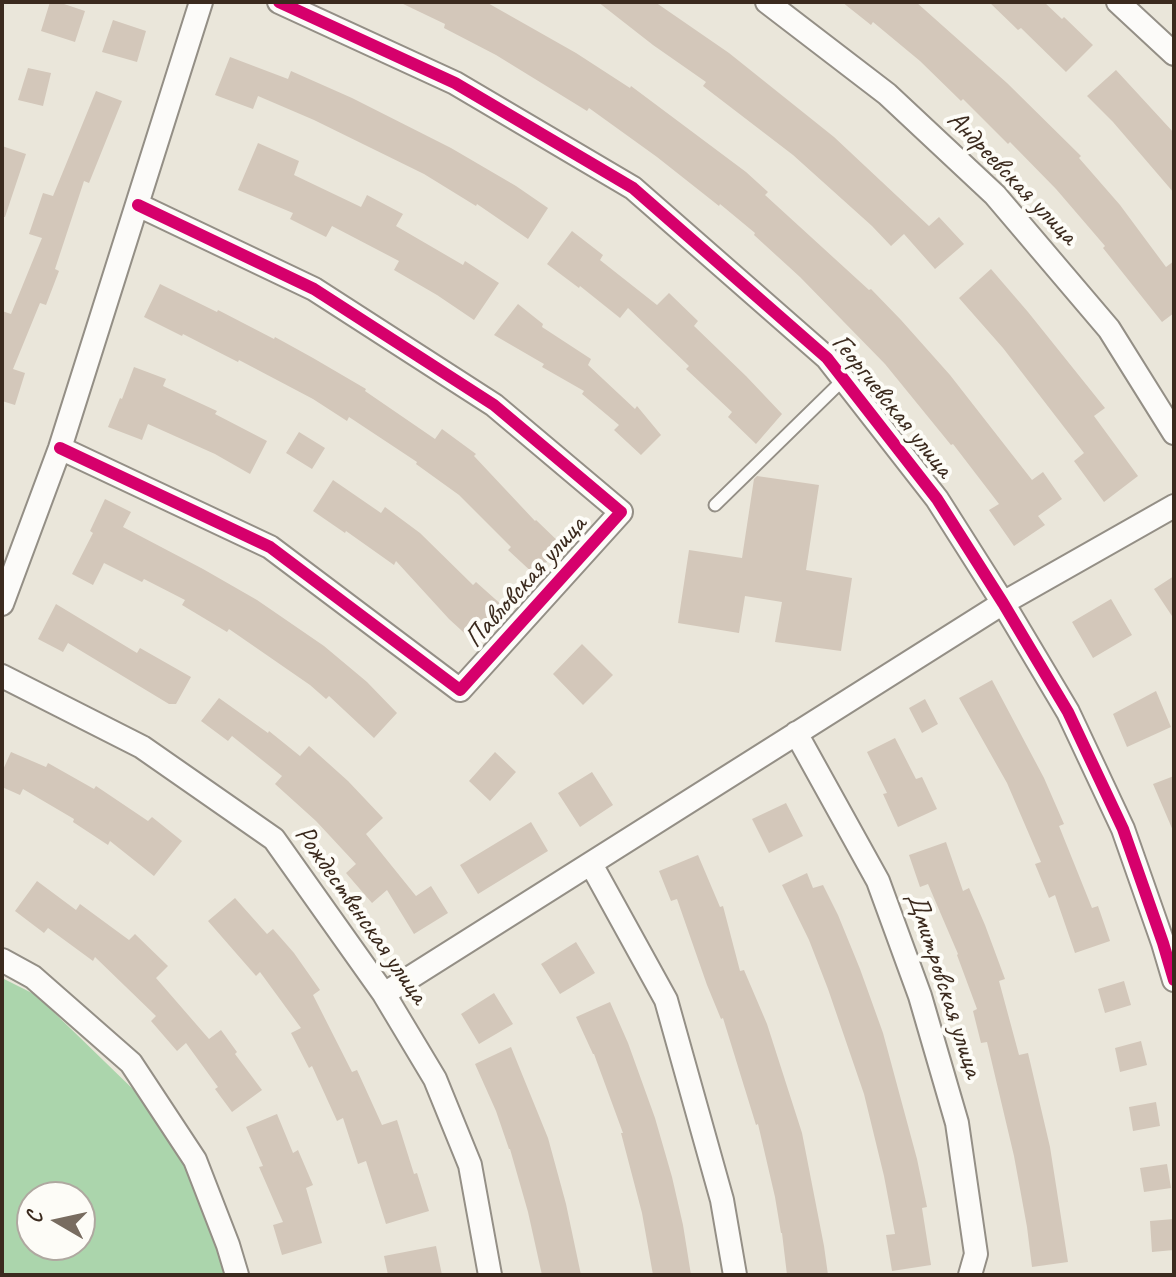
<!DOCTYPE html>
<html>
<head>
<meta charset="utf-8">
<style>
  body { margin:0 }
  #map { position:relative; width:1176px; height:1277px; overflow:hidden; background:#eae6da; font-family:Caveat,sans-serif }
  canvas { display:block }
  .frame { position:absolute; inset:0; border:4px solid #3b2a1e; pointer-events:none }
  .north { position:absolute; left:16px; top:1181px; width:80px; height:80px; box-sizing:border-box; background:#fdfcf7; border:2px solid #afa8a0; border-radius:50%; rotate:279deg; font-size:22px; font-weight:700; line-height:32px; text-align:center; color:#3b2a1e }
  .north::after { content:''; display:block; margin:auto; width:28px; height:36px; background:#786c60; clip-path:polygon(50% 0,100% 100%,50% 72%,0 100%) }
</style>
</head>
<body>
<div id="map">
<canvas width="1176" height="1277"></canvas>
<div class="frame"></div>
<div class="north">С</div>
</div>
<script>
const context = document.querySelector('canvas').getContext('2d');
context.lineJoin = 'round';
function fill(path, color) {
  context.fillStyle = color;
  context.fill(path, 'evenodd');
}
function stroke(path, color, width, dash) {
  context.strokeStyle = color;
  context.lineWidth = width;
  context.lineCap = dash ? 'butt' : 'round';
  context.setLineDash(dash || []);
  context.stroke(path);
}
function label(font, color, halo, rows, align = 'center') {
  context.font = font + ' Caveat,sans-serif';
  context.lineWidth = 8;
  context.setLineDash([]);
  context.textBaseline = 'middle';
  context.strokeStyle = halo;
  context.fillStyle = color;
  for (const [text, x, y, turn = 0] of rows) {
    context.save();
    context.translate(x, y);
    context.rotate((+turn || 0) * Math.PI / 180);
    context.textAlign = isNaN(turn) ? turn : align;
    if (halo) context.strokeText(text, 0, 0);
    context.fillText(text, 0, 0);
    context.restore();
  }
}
const green = new Path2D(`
  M2 978 36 995 138 1094 196 1176 229 1275H2ZM32 1197H80V1245H32Z`);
const building = new Path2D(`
  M50 2H58L85 11 75 42 41 31Z
  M399 2H486L576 53 630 88 631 86 746 172 768 192 765 195 869 290 871 289 901 320 950 375 1032 480 1043 472 1062 499 1038 516 1045 525 1014 546 989 510 999 504 953 444 951 445 885 364 800 277 754 235 755 233 720 204 719 206 657 157 589 108 587 111 496 55 444 28 445 24Z
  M598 2H655L729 53 834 137 929 226 939 217 964 244 935 269 904 234 891 246 872 226 793 155 703 86 706 82 653 45Z
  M842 2H916L1007 83 1081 156 1079 158 1120 205 1166 267 1174 261V313L1162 322 1103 248 1105 246 1056 189 1010 142 1008 144 963 99 961 101 920 61 873 22 871 25Z
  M989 2H1044L1062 19 1064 17 1093 45 1066 72 1021 28 1018 30Z
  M113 20 146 31 137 62 102 52Z
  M230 57 288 79 291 71 352 98 451 148 516 186 548 208 528 239 477 204 476 206 424 174 314 120 258 96 253 109 215 95Z
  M28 68 51 73 43 106 18 100Z
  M1116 70 1174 133V193L1113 122 1087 96Z
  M96 91 122 101 89 183 84 181 55 269 59 271 46 305 40 303 13 369 25 373 15 405 2 401V311L11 314 42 238 29 234 43 193 53 196Z
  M258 143 299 161 294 175 361 207 367 195 403 214 396 226 463 265 465 261 499 283 474 320 437 295 394 270 399 261 332 226 326 237 290 219 293 213 238 190Z
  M2 146 26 154 5 217H2Z
  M572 231 603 255 600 260 657 305 669 293 698 321 694 326 746 376 782 414 756 444 728 417 732 412 686 369 689 366 628 308 620 318 580 286 579 288 547 264Z
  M991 269 1028 312 1105 408 1094 416 1138 476 1104 502 1074 461 1084 453 1003 348 959 298Z
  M160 284 217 312 218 310 274 339 275 337 313 358 366 389 365 391 435 439 442 429 476 454 474 456 535 521 536 520 562 545 535 575 508 550 511 547 459 495 416 464 417 462 349 417 347 421 313 399 239 360 238 362 183 334 182 336 144 317Z
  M518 304 543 324 542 327 591 359 588 365 635 409 637 406 661 435 641 455 614 430 619 425 582 394 584 391 542 367 544 364 494 335Z
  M134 367 166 379 163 386 217 411 215 414 267 441 250 474 215 454 148 424 142 440 108 427 120 398 122 399Z
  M299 432 325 448 312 469 286 453Z
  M757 476 819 485 806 570 852 578 841 651 775 642 782 602 745 596 739 633 678 623 689 550 742 558 754 479Z
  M333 480 381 513 385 507 420 533 473 585 476 582 504 607 473 641 449 619 396 561 394 565 346 531 345 533 313 511Z
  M105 499 131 512 123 527 203 569 257 600 324 646 367 682 397 713 374 738 329 696 326 699 310 685 229 629 227 632 182 605 185 600 144 579 142 582 104 563 93 585 72 574 93 533 90 531Z
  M1174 576V619L1154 589Z
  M1111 599 1132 635 1093 658 1072 622Z
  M56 604 137 653 140 648 191 677 176 704H169L68 643 63 652 38 639Z
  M582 644 613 675 583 705 553 674Z
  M992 680 1044 778 1064 824 1059 826 1092 908 1098 906 1110 941 1075 953 1055 895 1049 898 1035 864 1041 862 1007 783 959 698Z
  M1156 691 1171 727 1127 747 1113 714Z
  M219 698 268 733 269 731 300 756 309 746 348 781 383 818 366 834 416 896 431 886 448 913 414 934 387 890 372 903 346 873 356 864 316 821 275 784 282 776 232 736 228 741 201 721Z
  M925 699 938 724 922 733 909 708Z
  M895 738 916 779 922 777 937 809 898 827 883 794 887 793 867 752Z
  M11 752 46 767 48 763 94 789 96 786 148 821 152 817 182 841 154 876 110 841 108 845 73 822 74 819 23 789 20 795 2 787V772Z
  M495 752 516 772 490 801 469 781Z
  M592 772 613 805 580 827 558 793Z
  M1174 776V833L1153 784Z
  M786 803 803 836 769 853 752 819Z
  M531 822 548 851 478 894 460 865Z
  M946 842 963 891 969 888 985 925 1005 979 999 981 1019 1055 1028 1053 1050 1147 1068 1262 1032 1267 1027 1227 1014 1156 987 1042 981 1043 973 1011 977 1009 957 955 958 954 928 884 920 887 909 855Z
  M698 855 720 907 723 906 740 971 744 970 767 1024 802 1133 824 1246 828 1275H787L782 1233H781L775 1197 758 1124 756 1125 723 1018 721 1019 707 985 677 899 671 901 659 871Z
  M807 873 813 888 823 885 838 915 860 969 883 1033 917 1159 927 1207 922 1208 931 1265 892 1271 886 1235 895 1234 884 1176 864 1094 828 989 809 940 782 885Z
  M37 881 76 910 80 904 129 940 135 934 168 966 156 978 209 1039 221 1030 237 1052 235 1054 262 1090 232 1112 215 1089 218 1087 186 1043 177 1051 151 1021 156 1016 95 957 93 961 48 928 44 933 15 911Z
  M235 898 267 934 273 929 294 953 320 990 313 995 352 1072 357 1070 382 1125 397 1120 414 1174 417 1173 429 1211 386 1224 366 1161 358 1164 343 1118 337 1121 312 1066 309 1068 291 1033 301 1028 260 972 256 976 208 921Z
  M576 942 595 973 560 994 541 964Z
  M1124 981 1131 1005 1105 1013 1098 989Z
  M494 993 513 1024 479 1044 461 1014Z
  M610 1002 628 1043 655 1118 672 1177 683 1225 691 1275H653L642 1213 621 1133H623L594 1054H593L576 1017Z
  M1141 1041 1147 1065 1120 1072 1115 1048Z
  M511 1047 548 1138 566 1204 581 1275H542L528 1212 510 1149H509L496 1111 475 1064Z
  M1156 1102 1160 1126 1133 1131 1129 1107Z
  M277 1114 293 1153 298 1150 313 1185 306 1188 322 1243 282 1255 273 1225 283 1222 259 1167 263 1166 246 1127Z
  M1167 1164 1171 1188 1144 1192 1140 1168Z
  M1174 1219V1250L1152 1252 1150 1221Z
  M436 1246 442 1275H388L384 1256Z`);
const service = new Path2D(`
  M715 505 844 379`);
const minor = new Path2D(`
  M279 2 455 83 633 188 827 358 937 499 1003 603 1068 712 1123 829 1163 943 1174 980
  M767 2 887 94 995 195 1109 329 1174 433
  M1118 2 1174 54
  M60 448 270 547 460 690 621 512 494 405 314 289 138 205
  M2 604 60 448 201 2
  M2 676 142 747 274 839 384 994 435 1079 470 1165 490 1275
  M796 733 878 881 920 996 957 1123 976 1254 970 1275
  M591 864 666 1000 722 1200 735 1275
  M2 960 33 977 131 1063 195 1160 228 1245 237 1275
  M384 994 1003 603 1174 506`);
const cycleway = new Path2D(`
  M279 2 455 83 633 188 827 358 937 499 1003 603 1068 712 1123 829 1163 943 1174 980
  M60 448 270 547 460 690 621 512 494 405 314 289 138 205`);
const streetNames = [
  ["Андреевская улица",1012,178,46],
  ["Георгиевская улица",892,406,51],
  ["Павловская улица",526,582,-48],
  ["Рождественская улица",361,915,55],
  ["Дмитровская улица",944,985,72]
];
fill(green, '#abd5ac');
fill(building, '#d3c7ba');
stroke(service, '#948f86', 15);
stroke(minor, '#948f86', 26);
stroke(service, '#fcfbf9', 11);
stroke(minor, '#fcfbf9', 22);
stroke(cycleway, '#d6006c', 12);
label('28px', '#3b2a1e', '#fdfcf7', streetNames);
</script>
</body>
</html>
